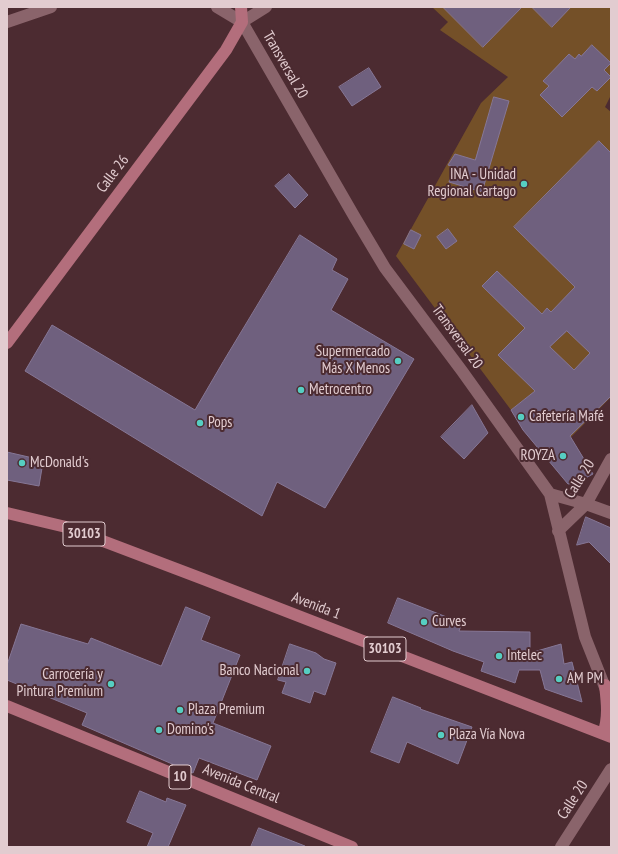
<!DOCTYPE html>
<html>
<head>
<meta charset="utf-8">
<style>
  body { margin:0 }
  #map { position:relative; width:618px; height:854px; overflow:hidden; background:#4c2b31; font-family:"PT Sans Narrow",sans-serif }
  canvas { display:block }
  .frame { position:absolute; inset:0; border:8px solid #e2ccd0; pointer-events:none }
</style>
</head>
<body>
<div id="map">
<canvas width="618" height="854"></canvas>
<div class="frame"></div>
</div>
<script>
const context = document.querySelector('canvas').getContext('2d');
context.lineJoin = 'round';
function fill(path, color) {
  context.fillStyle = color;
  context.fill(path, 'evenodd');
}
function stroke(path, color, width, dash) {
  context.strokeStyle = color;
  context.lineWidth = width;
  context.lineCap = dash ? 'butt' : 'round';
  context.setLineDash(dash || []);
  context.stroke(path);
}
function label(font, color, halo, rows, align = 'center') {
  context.font = font + ' "PT Sans Narrow",sans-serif';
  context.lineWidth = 4;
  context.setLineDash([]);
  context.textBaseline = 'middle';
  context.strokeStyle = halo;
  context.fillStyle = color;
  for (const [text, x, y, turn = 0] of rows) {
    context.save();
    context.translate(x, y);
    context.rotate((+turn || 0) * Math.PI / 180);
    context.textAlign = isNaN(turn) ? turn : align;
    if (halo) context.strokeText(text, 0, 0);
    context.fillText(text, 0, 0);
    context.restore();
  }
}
const green = new Path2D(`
  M432 7H611V95L605 107 611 112V397L571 437 530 395 511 410 396 256 481 103 508 77 440 30 448 22Z`);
const building = new Path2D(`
  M443 7H522L483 47Z
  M532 7H571L552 27Z
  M592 45 611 63 604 70 611 77 597 91 592 87 562 117 540 95 549 86 543 81 569 54 575 59 579 54 581 56Z
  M369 68 381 87 352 106 339 87Z
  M494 97 509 101 482 192 449 182 453 167 448 165 455 154 475 160Z
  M599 141 611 153V396L570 436 593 474 576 483 568 484 523 430 511 410 535 391 498 355 525 328 482 286 497 271 542 314 547 308 551 312 575 287 514 227ZM567 331 590 353 574 370 550 347Z
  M289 174 308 195 295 208 275 186Z
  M448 229 457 241 446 249 437 237Z
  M411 230 421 235 414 249 404 244Z
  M300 235 337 259 332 270 348 279 331 310 414 359 325 508 277 482 262 516 25 371 52 325 195 410 223 362Z
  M472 405 488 433 464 459 441 437Z
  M7 452 33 458 42 468 39 486 7 480Z
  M586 517 611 528V564L589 542 577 545Z
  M398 598 462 623 459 631 530 632V653L561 644 564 664 572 662 582 702 545 689 540 670H519L515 683 481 671 484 662 453 651 388 623Z
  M186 607 210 617 201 640 240 655 213 723 271 746 257 780 199 758 193 773 82 725 87 713 7 680V665L21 624 88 644 91 638 161 666Z
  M290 644 316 653 324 659 336 663 325 695 314 691 310 703 282 693 286 682 278 680Z
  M393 697 421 708 420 709 472 727 458 764 407 742 399 763 371 752Z
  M140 791 166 802 167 798 186 805 168 847H147L153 833 127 822Z
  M259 828 305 846V847H251Z`);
const minor = new Path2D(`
  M217 7 242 22 354 216 385 268 462 371 550 494 585 637 608 695
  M7 22 51 7
  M242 22 266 7
  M550 494 586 504 611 513
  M558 531 586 504 611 459
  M561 847 611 769`);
const major = new Path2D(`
  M7 343 226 50 242 22 241 7
  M7 513 66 527 203 579 611 737
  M7 706 352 847
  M603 734C609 718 607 702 605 685`);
const markers = [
  [524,184,4,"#56cec2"],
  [398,361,4,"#56cec2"],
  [301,390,4,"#56cec2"],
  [521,417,4,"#56cec2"],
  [200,423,4,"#56cec2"],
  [563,456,4,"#56cec2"],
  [22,463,4,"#56cec2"],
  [424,622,4,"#56cec2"],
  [499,656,4,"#56cec2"],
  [307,671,4,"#56cec2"],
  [559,679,4,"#56cec2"],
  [111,684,4,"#56cec2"],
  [180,710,4,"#56cec2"],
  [159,730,4,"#56cec2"],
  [441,735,4,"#56cec2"]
];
const shields = [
  [84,534,42],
  [385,649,42],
  [180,777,22]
];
const shieldNames = [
  ["30103",84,534],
  ["30103",385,649],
  ["10",180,777]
];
const streetNames = [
  ["Transversal 20",285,65,60],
  ["Calle 26",113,174,-53],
  ["Transversal 20",457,337,54],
  ["Calle 20",580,479,-58],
  ["Avenida 1",316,606,21],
  ["Avenida Central",241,784,22],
  ["Calle 20",573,800,-57]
];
const poiNames = [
  ["INA - Unidad",516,175,"right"],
  ["Regional Cartago",516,192,"right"],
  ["Supermercado",390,352,"right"],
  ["Más X Menos",390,369,"right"],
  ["Metrocentro",309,390],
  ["Cafetería Mafé",529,417],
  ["Pops",208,423],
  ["ROYZA",555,456,"right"],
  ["McDonald's",30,463],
  ["Curves",432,622],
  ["Intelec",507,656],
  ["Banco Nacional",299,671,"right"],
  ["Carrocería y",103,675,"right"],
  ["Pintura Premium",103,692,"right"],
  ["AM PM",567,679],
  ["Plaza Premium",188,710],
  ["Domino's",167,730],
  ["Plaza Vía Nova",449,735]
];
fill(green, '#745028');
fill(building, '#6f607e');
stroke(building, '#867796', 1);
stroke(minor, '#8a646b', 12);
stroke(major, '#b36e7c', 12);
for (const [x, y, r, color] of markers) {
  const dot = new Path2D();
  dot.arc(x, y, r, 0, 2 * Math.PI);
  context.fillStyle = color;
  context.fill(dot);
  stroke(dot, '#4c2b31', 1.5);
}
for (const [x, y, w] of shields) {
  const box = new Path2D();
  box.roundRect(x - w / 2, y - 12, w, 24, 3);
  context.fillStyle = '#4c2b31';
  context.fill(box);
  stroke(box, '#e2ccd0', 1);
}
label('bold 14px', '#e2ccd0', null, shieldNames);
label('15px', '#e2ccd0', '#4c2b31', streetNames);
label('15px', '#e2ccd0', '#4c2b31', poiNames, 'left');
</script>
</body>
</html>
